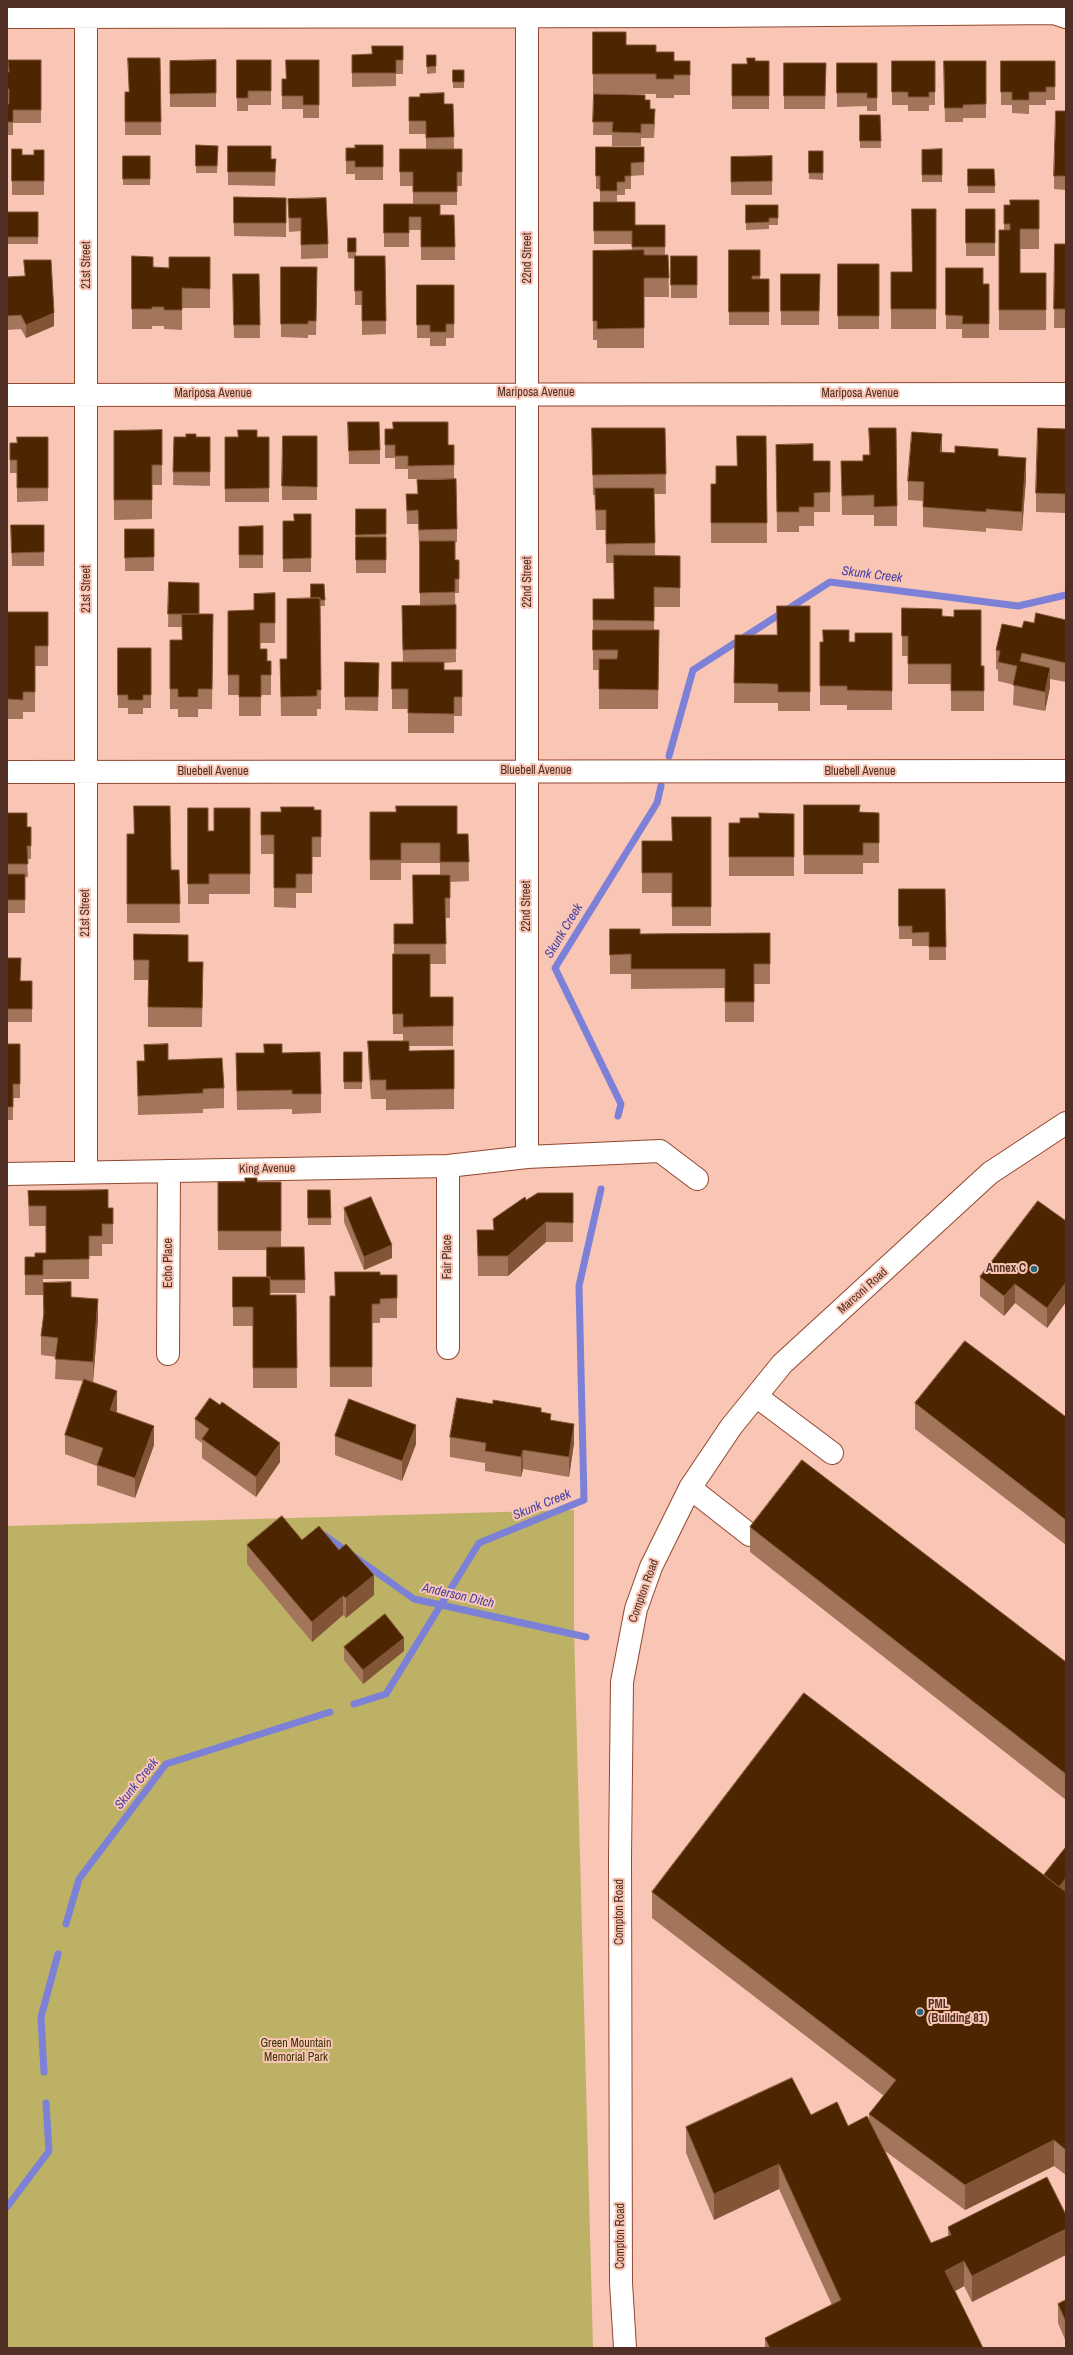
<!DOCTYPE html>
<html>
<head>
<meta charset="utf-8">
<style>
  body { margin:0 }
  #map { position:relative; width:1073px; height:2355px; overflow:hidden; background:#f9c5b4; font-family:"Archivo Narrow",sans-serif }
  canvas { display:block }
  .frame { position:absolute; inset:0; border:8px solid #512f24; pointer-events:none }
</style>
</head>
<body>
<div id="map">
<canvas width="1073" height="2355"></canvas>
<div class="frame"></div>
</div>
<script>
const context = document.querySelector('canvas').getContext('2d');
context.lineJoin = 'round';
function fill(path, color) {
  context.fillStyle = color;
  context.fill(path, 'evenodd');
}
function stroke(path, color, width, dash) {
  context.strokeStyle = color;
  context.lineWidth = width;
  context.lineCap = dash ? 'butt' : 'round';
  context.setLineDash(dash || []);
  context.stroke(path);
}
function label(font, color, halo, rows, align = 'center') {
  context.font = font + ' "Archivo Narrow",sans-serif';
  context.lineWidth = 4;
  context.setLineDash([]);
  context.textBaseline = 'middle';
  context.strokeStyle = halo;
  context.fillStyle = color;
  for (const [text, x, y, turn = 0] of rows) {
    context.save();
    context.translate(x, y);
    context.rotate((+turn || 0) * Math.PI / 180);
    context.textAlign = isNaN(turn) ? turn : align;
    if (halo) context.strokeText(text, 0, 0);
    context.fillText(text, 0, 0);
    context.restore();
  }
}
const green = new Path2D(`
  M574 1510V1630L593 2348H7V1526Z`);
const stream = new Path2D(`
  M669 756 693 670 830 582 1018 606 1066 595
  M618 1116 621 1104 555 968 657 803 661 786
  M324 1535 414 1599 586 1637
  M354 1704 386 1694 479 1543 584 1500 579 1286 601 1189
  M66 1924 79 1879 166 1764 330 1712
  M44 2072 41 2017 58 1954
  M7 2207 49 2151 46 2103`);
const minor = new Path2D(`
  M527 7V1157
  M7 17 712 16 1054 13 1066 17
  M7 395 1066 394
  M7 772 1066 771
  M448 1166V1348
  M86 1171V7
  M7 1174 448 1166 527 1157 660 1151 697 1179
  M168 1354 169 1171
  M756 1396 832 1453
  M690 1488 750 1535
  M625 2348 621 2283 620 1857 622 1682 636 1609 651 1567 690 1488 731 1427 782 1364 990 1173 1066 1123`);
const wall = new Path2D(`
  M593 32 626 45 656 52 674 61H690V95H674V98H656V94H593Z
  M403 46V74H396V86L352 87V55L372 54Z
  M427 55 436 66V73L427 74Z
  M160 58 161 135H125V92H128Z
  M8 60H41V123H13V135H7V104H9V103H7V72H8Z
  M237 60H271V105H248V111H237Z
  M319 60V118H303V109H282V79H286Z
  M170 61 216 93V107H170Z
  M755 61H769V109H732V64H747Z
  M892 61H935V105H929V111H908V105H892Z
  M944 61H986V118H963V122H945Z
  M1001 61H1055V100H1046V105H1029V114L1012 113V105H1001Z
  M784 63H826L825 109H784Z
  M837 63H877V111H867V106L837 107Z
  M453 70H464V88H453Z
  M594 94 645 100 650 109 655 123 654 138H641V146H612V135H593Z
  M409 97 444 104H453L454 149H462V186H457V205H440V215H454L455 260H421V230H409V247H384V204H413V186H400V149H426V134H409Z
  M1066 111V190L1054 189V176Z
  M860 115H880L881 148H860Z
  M196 145 218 146 217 173H196Z
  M383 145V180H355V174H346V148H355Z
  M596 147H644V175L631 176V189H625V195H617V202L635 225H665V255H668L669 297H644V348H597V340H593V251L632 250V244H594V202H600V189H596Z
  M12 149 22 155H34L44 150V195H12Z
  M942 149V182H922V150Z
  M809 151H823V180L809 179Z
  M123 156H150V185H123Z
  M772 156V195H731V157Z
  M271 159H276L275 186 228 185V172Z
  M968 169H994L995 193H968Z
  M234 197 286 198V237L234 236Z
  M288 199 328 244V258L301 259V231L289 232Z
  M1039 200V249H1020V273H1046V330H999V230H1004V205H1010Z
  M746 205H778V225H769V229L746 230Z
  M936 209V329H891V272H912Z
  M966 209H995V256H966Z
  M7 212H38V244H7Z
  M348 238H356V256H385L386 334 362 335V305H355V259L348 258Z
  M1055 244H1066V328H1054Z
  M729 250H760V279H769V325H729Z
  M671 256H697V298H671Z
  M210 257V308H182V330L164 329V326H152V329H132V309L153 267 169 268Z
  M24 260 54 326 26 338 21 329 7 330V277L25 276Z
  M838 264H879V329H838Z
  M281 267H317L316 335H308V338L281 337Z
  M946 268 983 284H989V338H962V329H946Z
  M233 274H259L260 338H234Z
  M781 274H820L819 325H781Z
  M417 285H454V338H446V346H430V338H417Z
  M348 422 380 450V464H349Z
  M592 428H665L666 494H654L655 556 680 576V607H654V630H659L658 709H599V670H593V599H614V563H606V530H596L595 495H593Z
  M869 428 897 506V526H874V515H842L841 461H863L869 455Z
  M385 429 448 445H454V479H408V469H395V458H385Z
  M1066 429V513L1036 512V493Z
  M162 430V485H152V519L114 520V431Z
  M317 436V500H282V486Z
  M766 436 767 543H711V484H716L737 466Z
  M48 437V501L17 502V473H10V443H17Z
  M174 437H210V486L173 485Z
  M225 437H269V502H225Z
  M776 445 813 461 830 492V512H814V526H799V532H777Z
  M942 452 998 456 1026 478 1022 531 986 528V532L923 527V501L908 500V481Z
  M406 494H417L457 529V542H455V560H459V593H455L456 662 444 663V670H462V716H454V733H408V709H392V662H403L402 606 420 605V543H419L418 524H407Z
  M356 509H386V573H356Z
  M311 514V572H283V521H294Z
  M11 525H44V566H12Z
  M263 526V568H239V527Z
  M125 529H154V571H125Z
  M169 582 199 614H213L212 709H198V717H178V709H170V640H182V627H168Z
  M324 584 325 606H320L321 709H317V716H281L280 659H287L311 598Z
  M275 593V643H260V649L267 661H271V695H261V716H239V695H228V611L254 610Z
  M810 606V711H778V703H734L735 635H777Z
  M902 608 942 616 981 666H984V711H951V684H908V656H902Z
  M7 612H48V666H35V712H23V719H7Z
  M1066 620V682L1050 679V687L1045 711 1013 705 1014 685 998 681V670L996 669V650L1022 628 1034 623Z
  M892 633V710H847V705H820V642H855Z
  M118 648H151V708H143V714H128V708H118Z
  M345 662 379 663 378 711 345 710Z
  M804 805 860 812 879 813V863H863V874H804Z
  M188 808 208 831H214L250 808V894H209V904H188Z
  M314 810H321V857H312V893H296V908L274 907V854H261V812H281Z
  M370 812 457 834H468L469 881 450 882V918H445L446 964H430V997H453V1046H409V1051L454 1089V1109L386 1110V1099H371L368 1061V1041H403V1034H393V954H394V924H413L440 875V863H401V880H370Z
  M7 813 27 827H31V859H27L28 877H25V913H7Z
  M794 814V876H729V823H740Z
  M711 817V926H672V893H642V841H672Z
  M127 834 171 870H179L180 923H127Z
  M899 889H945L946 960H929V946H912V939H899Z
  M610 929 640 934 770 933V984H754V1022H725V988L631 989V974H610Z
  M134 934 188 962H203L202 1027H148V980H134Z
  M7 958 21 981H32V1022H7Z
  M7 1044H20V1098H13V1120H7Z
  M144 1045 168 1060 224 1088V1108L203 1109V1113L138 1115 137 1061H144Z
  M344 1052H362V1089H344Z
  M236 1053 321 1094V1113L292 1114V1109L237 1110Z
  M218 1182H281V1247L305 1280V1293H270V1295H296L297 1388H253V1326H233V1277H267V1250H218Z
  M308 1190H330L331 1225H308Z
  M28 1191 108 1208H113V1244H102V1256H89V1279H43V1283L71 1297 98 1319 93 1382H91L117 1410 116 1412 154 1445 135 1498 97 1485V1466L65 1454V1435L84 1381 55 1379 56 1357 41 1355V1336L43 1318V1295H25V1257H35L46 1253V1226H29Z
  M573 1193V1242H546L508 1276H478L477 1230H493L526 1200Z
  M344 1208 392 1258 364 1270 344 1222Z
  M1066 1221V1302L1047 1328 1015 1303 1004 1316 980 1296V1277Z
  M380 1275H397V1318H380V1323H372V1387H330V1296H335Z
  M915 1403 1066 1417V1545L915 1429Z
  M493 1404 541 1412 551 1420 574 1443 569 1477 523 1469 521 1477 485 1471V1463L450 1457V1437Z
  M195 1419 280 1462 256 1497 202 1458V1443L195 1438Z
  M335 1436 416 1444 402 1481 335 1455Z
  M750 1527 1066 1662V1800L750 1552Z
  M302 1540 374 1595 346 1618 343 1615 312 1642 247 1564V1545Z
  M344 1647 404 1651 363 1684 344 1660Z
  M1066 1847V2175L1054 2166 965 2210 885 2151 931 2243 948 2236V2227L1047 2177 972 2302 964 2286 955 2291 983 2348H765V2338L832 2305 779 2189 714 2220 686 2153V2127L811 2115 848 2126 869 2119V2114L884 2096 652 1918V1892L1044 1875Z
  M1066 2300V2342L1058 2323V2304Z`);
const shadedWall = new Path2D(`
  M54 313V326L26 338V325Z
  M942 434V454L940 452Z
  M1026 458V478L1022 531V512Z
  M1050 668V687L1045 711V692Z
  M546 1222V1242L508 1276V1256Z
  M392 1245V1258L364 1270V1257Z
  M1066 1282V1302L1047 1328V1308Z
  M1015 1284V1303L1004 1316V1296Z
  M98 1299V1319L93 1382V1362Z
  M117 1391V1410L110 1430V1410Z
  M574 1424V1443L569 1477V1457Z
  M416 1425V1444L402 1481V1461Z
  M154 1426V1445L135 1498V1478Z
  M280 1443V1462L256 1497V1477Z
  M523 1450V1469L521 1477V1457Z
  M374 1575V1595L346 1618V1598Z
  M343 1596V1615L312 1642V1622Z
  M404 1638V1651L363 1684V1670Z
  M1066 1878V1892L1053 1894Z
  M1054 2140V2166L965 2210V2185Z
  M779 2164V2189L714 2220V2194Z
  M1066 2229V2255L972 2302V2276Z
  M964 2261V2286L945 2297V2271Z`);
const building = new Path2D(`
  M593 32H626V45H656V52H674V61H690V75H674V79H656V74H593Z
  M372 46H403V60H396V73H352V55L372 54Z
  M427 55H436V66L427 67Z
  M128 58H160L161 122H125V92H129Z
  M747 58H755V61H769V96H732V64H747Z
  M8 60H41V110H13V122H7V104H9V89H7V72H9Z
  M216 60V93L170 94V61Z
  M237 60H271V91H248V98H237Z
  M286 60H319V105H303V96H282V79H286Z
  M892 61H935V92H929V97H908V92H892Z
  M944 61H986V104L963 105V108H945Z
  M1001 61H1055V87H1046V92H1029V100H1012V92H1001Z
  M784 63H826L825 96H784Z
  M837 63H877V98H867V93H837Z
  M453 70H464V82H453Z
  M444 93V104H453L454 137 426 138V121H409V97H420V94Z
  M594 94 645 95V100H650V109H655L654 124H641V133L612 132 613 122H593Z
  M1056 111H1066V176H1054Z
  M860 115H880L881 141H860Z
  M196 145 218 146 217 166H196Z
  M355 145H383V167H355V161H346V148H355Z
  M228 146H271V159H276L275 172H228Z
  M596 147H644V162L631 163V176H625V182H617V191H600V176H596Z
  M12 149H22V155H34V150H44V181H12Z
  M400 149H462V172H457V192H413V172H400Z
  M942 149V175H922V150Z
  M809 151H823V173H809Z
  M123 156H150V179H123Z
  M772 156V181L731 182V157Z
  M968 169H994L995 186H968Z
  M234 197 286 198V223H234Z
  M326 198 328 244 301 245V218H289L288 199Z
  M1010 200H1039V229H1020V273H1046V310H999V230H1010V224H1004V205H1010Z
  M594 202H635V225H665V247H632V231H594Z
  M384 204H440V215H454L455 247H421V217H409V233H384Z
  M746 205H778V218H769V222L746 223Z
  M912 209H936V309H891V272H912Z
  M966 209H995V243H966Z
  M7 212H38V237H7Z
  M348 238H356V252H348Z
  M1055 244H1066V309H1054Z
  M644 250V255H668L669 278H644V328L597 329V321H593V251Z
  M729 250H760V276H752V279H769V312H729Z
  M132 256 153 257V267L169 268V257H210V289L182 288V310H164V307H152V309H132Z
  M355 256H385L386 321H362V291H355Z
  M671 256H697V285H671Z
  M24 260H51L54 313 26 325 21 315 7 316V277L25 276Z
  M838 264H879V316H838Z
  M281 267H317L316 321H308V324H281Z
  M946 268H983V284H989V324H962L963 316 946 315Z
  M233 274H259L260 325H234Z
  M781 274H820L819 311H781Z
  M417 285H454V324H446V332H430V325H417Z
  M348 422H379L380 450 349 451Z
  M393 422H448V445H454V465L408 466V456H395V445H385V429H393Z
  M592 428H665L666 474 593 475Z
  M869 428H896L897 506 874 507V495L842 496 841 461H863V455H870Z
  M1038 428 1066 429V494L1036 493Z
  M162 430V465H152V500H114V431Z
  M238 430H257V437H269V488L225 489V437H238Z
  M912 432 942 434 940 452 955 453V446L998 449V456L1026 458 1022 512 986 509V512L923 507 924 482 908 481Z
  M186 434H196V437H210V472H173L174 437H186Z
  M283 436H317V487L282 486Z
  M737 436H766L767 523H711V484H716V466H737Z
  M17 437H48V488H17V460H10V443H17Z
  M813 444V461H830V492L814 493V507H799V512H777L776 445Z
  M456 479 457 529 419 530 418 510 407 511 406 494H418L417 480Z
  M595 488H654L655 543 606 544V510H596Z
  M356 509H386V534L356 535Z
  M294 514H311V558L283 559V521H294Z
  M11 525H44V552L12 553Z
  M263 526V555H239V527Z
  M125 529H154V557L125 558Z
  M356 537H386V560H356Z
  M420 541H455V560H459V579H455V592L420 593Z
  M614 555 680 556V588L654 587V621L593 620V599H614Z
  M169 582 199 583V614H168Z
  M311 584H324L325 600H320V598H311Z
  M275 593V623H260V649H267V661H271V675H261V697H239V675H228V611L254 610V594Z
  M320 598 321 690H317V696L281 697 280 659H287V599Z
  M456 605V649L403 650 402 606Z
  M777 606H810V692H778V684L734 683 735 635H777Z
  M902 608 942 609V616L954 617V610H981V666H984V691H951V664H908V636H902Z
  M7 612H48V646H35V692H23V700L7 699Z
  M1036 613 1066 620V663L1022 653 1020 661 1050 668 1045 692 1013 685 1017 666 998 662 1000 651 996 650 1002 624 1022 628 1024 621 1034 623Z
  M182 614H213L212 689H198V697H178V689H170V640H182Z
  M593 630H659L658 690 599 689V659H617L618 650H593Z
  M823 630H849V642H855V633H892V691L847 690V686H820V642H823Z
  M118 648H151V695H143V700H128V695H118Z
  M345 662 379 663 378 697H345Z
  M392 662H444V670H462V697H454V714L408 713V689H392Z
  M804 805H860L859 812 879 813V843H863V855H804Z
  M134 806H170L171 870H179L180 904H127V834H134Z
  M396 806H457V834H468L469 862H440V843H401V860H370V812H396Z
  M281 807H314V810H321V837H312V874H296V888H274V835H261V812H281Z
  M188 808H208V831H214V808H250V874H209V884H188Z
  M7 813H27V827H31V846H27L28 864H7Z
  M759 813 794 814V857H729V823H740V818H759Z
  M672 817H711V907H672V873H642V841H672Z
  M7 874H25V900H7Z
  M413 875H450V898H445L446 944H394V924H413Z
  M899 889H945L946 947H929V932L912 933V926H899Z
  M610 929H640V934L770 933V964H754V1002H725V969H631V954L610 955Z
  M134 934 188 935V962H203L202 1008 148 1007 149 960H134Z
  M393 954H430V997H453V1026L403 1027V1014H393Z
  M7 958H21L20 981H32V1009H7Z
  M368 1041H409V1051L454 1050V1089L386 1090V1080H371Z
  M7 1044H20V1084H13V1107H7Z
  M168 1044V1060L222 1058 224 1088 203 1089V1093L138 1096 137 1061H145L144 1045Z
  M264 1044H282V1053L320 1052 321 1094H292V1090L237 1091 236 1053H264Z
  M344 1052H362V1082H344Z
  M245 1178H257V1182H281V1231H218V1182H245Z
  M108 1190V1208H113V1224H102V1236H89V1259L43 1260V1275H25V1257H35V1253H46V1206H29L28 1191Z
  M308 1190H330L331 1218H308Z
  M538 1193H573V1223L546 1222 508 1256H478L477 1230H494L493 1219 525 1197 526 1200Z
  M371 1197 392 1245 364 1257 344 1208Z
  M1038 1201 1066 1221V1282L1047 1308 1015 1284 1004 1296 980 1277Z
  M267 1247H304L305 1280H270V1277H267Z
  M335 1272H380V1275H397V1298L380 1299V1304H372V1367H330V1296H335Z
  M233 1277H270V1295H296L297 1368H253V1307H233Z
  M71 1282V1297L98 1299 93 1362 55 1359 58 1338 41 1336 44 1313 43 1283Z
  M965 1341 1066 1417V1520L915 1403Z
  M84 1379 117 1391 110 1410 154 1426 135 1478 97 1465 103 1448 65 1435Z
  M210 1398 220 1405 222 1402 280 1443 256 1477 202 1439 209 1429 195 1419Z
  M457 1398 493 1404V1400L541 1408V1412L551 1414 550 1420 574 1424 569 1457 523 1450 521 1457 485 1451 486 1443 450 1437Z
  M349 1399 416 1425 402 1461 335 1436Z
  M802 1460 1066 1662V1774L750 1527Z
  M282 1516 302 1540 319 1526 339 1550 346 1544 374 1575 346 1598 343 1596 312 1622 247 1545Z
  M385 1614 404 1638 363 1670 344 1647Z
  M804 1693 1066 1892V2150L1054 2140 965 2185 869 2114 896 2080 652 1892Z
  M1066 1847V1878L1059 1887 1044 1875Z
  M792 2078 811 2115 837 2102 848 2126 867 2116 931 2243 951 2235 948 2227 1047 2177 1066 2215V2229L972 2276 964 2261 945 2271 983 2348H770L765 2338 841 2300 779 2164 714 2194 686 2127Z
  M1066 2300V2322L1058 2304Z`);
const markers = [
  [1034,1269,4,"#246779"],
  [920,2012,4,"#246779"]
];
const streetNames = [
  ["22nd Street",528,258,-90],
  ["21st Street",87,265,-90],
  ["Mariposa Avenue",536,393],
  ["Mariposa Avenue",213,394],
  ["Mariposa Avenue",860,394],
  ["22nd Street",528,582,-90],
  ["21st Street",87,589,-90],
  ["Bluebell Avenue",536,771],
  ["Bluebell Avenue",213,772],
  ["Bluebell Avenue",860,772],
  ["22nd Street",527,906,-90],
  ["21st Street",86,913,-90],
  ["King Avenue",267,1169,-1],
  ["Fair Place",448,1257,-90],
  ["Echo Place",169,1263,-90],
  ["Marconi Road",863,1291,-42],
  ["Compton Road",644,1591,-70],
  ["Compton Road",620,1912,-90],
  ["Compton Road",621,2236,-90]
];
const poiNames = [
  ["Annex C",1026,1269],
  ["PML",928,2005,"left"],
  ["(Building 81)",928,2019,"left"]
];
const parkNames = [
  ["Green Mountain",296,2044],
  ["Memorial Park",296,2058]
];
const waterNames = [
  ["Skunk Creek",872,575,7],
  ["Skunk Creek",564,931,-59],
  ["Skunk Creek",542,1505,-22],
  ["Anderson Ditch",458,1596,13],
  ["Skunk Creek",137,1784,-51]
];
fill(green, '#bdb166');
stroke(stream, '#7c81d7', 7);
stroke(minor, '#92482f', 24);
stroke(minor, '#fff', 22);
fill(wall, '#a3755a');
fill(shadedWall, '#815536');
fill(building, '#4d2500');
stroke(building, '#815536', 1);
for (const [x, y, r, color] of markers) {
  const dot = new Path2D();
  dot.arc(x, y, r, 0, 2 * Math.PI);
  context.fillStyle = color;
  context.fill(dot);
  stroke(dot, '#f9c5b4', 1.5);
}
label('12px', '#512f24', '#f9c5b4', streetNames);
label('bold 12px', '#512f24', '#f9c5b4', poiNames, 'right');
label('12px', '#3e3607', '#f9c5b4', parkNames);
label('italic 13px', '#443fa5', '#f9c5b4', waterNames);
</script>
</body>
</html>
